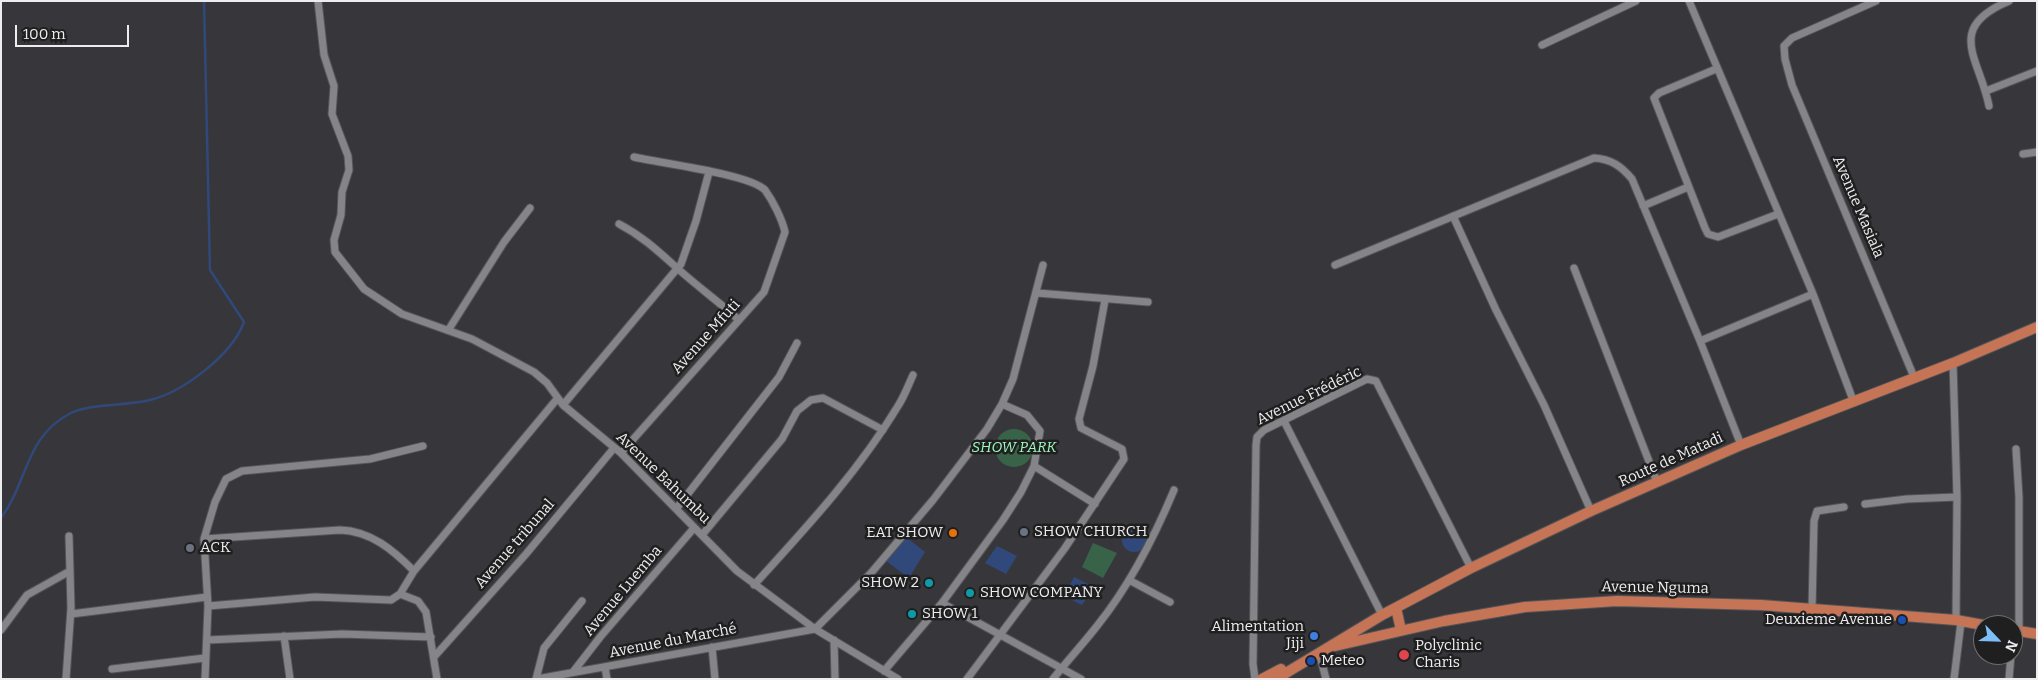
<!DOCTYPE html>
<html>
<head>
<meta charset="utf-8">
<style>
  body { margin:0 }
  #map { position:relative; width:2038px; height:680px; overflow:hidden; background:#37373b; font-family:Bitter,serif }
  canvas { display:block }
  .frame { position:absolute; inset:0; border:2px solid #ededef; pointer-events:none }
  .north { position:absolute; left:1973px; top:615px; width:50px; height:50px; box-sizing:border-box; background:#1f1f20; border:1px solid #717173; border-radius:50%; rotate:114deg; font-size:14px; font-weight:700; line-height:20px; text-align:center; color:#ededef }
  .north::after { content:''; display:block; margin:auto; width:18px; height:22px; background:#7dbef9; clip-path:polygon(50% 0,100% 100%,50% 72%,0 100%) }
  .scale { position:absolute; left:15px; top:25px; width:114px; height:22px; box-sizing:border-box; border:2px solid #ededef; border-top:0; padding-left:6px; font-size:15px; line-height:18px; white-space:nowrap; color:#ededef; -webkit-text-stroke:4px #1f1f20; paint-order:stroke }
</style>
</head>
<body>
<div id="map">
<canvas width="2038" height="680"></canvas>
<div class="frame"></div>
<div class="north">N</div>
<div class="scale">100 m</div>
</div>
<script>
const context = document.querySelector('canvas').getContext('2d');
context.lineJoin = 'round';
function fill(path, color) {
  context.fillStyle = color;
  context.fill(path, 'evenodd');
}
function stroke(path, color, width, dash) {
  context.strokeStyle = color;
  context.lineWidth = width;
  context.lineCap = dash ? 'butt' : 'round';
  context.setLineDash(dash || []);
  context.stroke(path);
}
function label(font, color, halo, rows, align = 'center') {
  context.font = font + ' Bitter,serif';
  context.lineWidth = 5;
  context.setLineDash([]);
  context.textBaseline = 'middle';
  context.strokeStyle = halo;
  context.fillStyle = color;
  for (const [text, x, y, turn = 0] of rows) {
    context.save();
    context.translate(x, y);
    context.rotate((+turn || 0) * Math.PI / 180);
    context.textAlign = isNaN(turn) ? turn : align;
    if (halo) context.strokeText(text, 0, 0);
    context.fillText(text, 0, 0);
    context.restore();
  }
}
const green = new Path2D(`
  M995 448a19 19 0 1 1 38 0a19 19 0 1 1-38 0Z
  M1093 543 1117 553 1103 578 1082 567Z`);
const water = new Path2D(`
  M1122 540a12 12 0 1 1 24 0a12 12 0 1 1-24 0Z
  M906 537 925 552 909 578 886 561Z
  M997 546 1017 556 1006 574 985 563Z
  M1074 577 1094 587 1082 605 1064 596Z`);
const stream = new Path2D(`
  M1 518C28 482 25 436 71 413 92 403 127 406 150 400 183 392 232 355 244 322L210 270 204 1`);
const street = new Path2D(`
  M318 1 324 55 334 86 332 114 348 156 349 170 342 192 341 215 334 240 335 252 364 289 402 314 472 339 534 372 547 383 563 405 621 453 737 571 815 629 898 679
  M1689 1 1813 294 1853 400
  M1876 1 1792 38 1784 46 1785 59 1792 85 1914 377
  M1542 45 1636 1
  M1716 69 1659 93 1654 98 1705 228 1708 234 1718 237 1778 214
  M1986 91 2037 71
  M1989 106C1980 59 1944 28 2009 1
  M2023 154 2037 152
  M1643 206 1688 187
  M1453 216 1496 310 1544 405 1591 511
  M619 224C642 236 658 251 677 268 697 286 719 302 739 320
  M1335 265 1594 158C1611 159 1621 166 1632 179L1700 341 1741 445
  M1574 268 1657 482
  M1037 293 1148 302
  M449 329 504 242 530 208
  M1700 341 1813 294
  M1953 363 1957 497 1956 620
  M563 405 681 264 696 221 709 172
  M1284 421 1382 615
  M2016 449 2019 497V631
  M621 453 764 292 785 232C782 219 773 201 765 190 750 174 659 163 634 157
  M1034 466 1095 504
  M1865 504 1907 499 1957 497
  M676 509 779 377 797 343
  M702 535 782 439 797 411 811 400 823 398 883 430
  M204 539 340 530C371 531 393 550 414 571L400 594 418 601 426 612 437 679
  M414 571 557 399
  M1129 580 1170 602
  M754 585C806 528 858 472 898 406 904 397 908 386 913 375
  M942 603 1081 679
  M208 606 315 597 391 600 400 594
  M1812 609 1814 521 1817 511 1844 507
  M71 614 207 597
  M1 630 27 595 70 571
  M284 636 290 679
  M207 640 342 634 431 637
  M834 640 835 679
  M712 647 715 679
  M1319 652 1326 679
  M434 657 526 554 614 448
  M605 667 607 679
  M112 669 205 658
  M884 671 942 603 1003 520 1021 492 1034 466 1040 431 1027 415 1002 404
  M573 672 601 636 694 528
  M66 679 71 608 69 536
  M205 679 208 606 204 539 215 502 226 479 242 471 370 459 423 446
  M536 679 544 648 582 601
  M537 679 815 629 871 573 933 500 987 429 1002 404 1013 379 1043 265
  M967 679 1065 548 1124 459 1122 449 1081 428 1079 419 1093 366 1105 300
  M1053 679C1067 661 1083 644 1097 626 1130 585 1154 538 1174 490
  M1255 679 1253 664 1256 445 1257 437 1264 430 1367 379 1376 381 1471 568
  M1954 679 1961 622
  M2009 679 2011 655`);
const primary = new Path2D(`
  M1396 608 1401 630
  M2013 630 2037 634
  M1335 646 1444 621 1525 607 1617 601 1761 605 1956 620 1983 625
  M1262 679 1281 669
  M1276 679 1382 615 1471 568 1591 511 1741 445 1953 363 2037 327`);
const markers = [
  [1024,532,5,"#6b7280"],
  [953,533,5,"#e8710a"],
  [190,548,5,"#6b7280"],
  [929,583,5,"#0f9aa8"],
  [970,593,5,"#0f9aa8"],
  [912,614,5,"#0f9aa8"],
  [1902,620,5,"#1a4fb4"],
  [1314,636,5,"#3f7fe0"],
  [1404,655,6,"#e0444e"],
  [1311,661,5,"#1a4fb4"]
];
const streetNames = [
  ["Avenue Masiala",1858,207,67],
  ["Avenue Mfuti",706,337,-48],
  ["Avenue Frédéric",1309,396,-26],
  ["Route de Matadi",1671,460,-24],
  ["Avenue Bahumbu",663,478,44],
  ["Avenue tribunal",515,544,-49],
  ["Avenue Nguma",1655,588,1],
  ["Avenue Luemba",623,591,-50],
  ["Avenue du Marché",673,641,-11]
];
const parkNames = [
  ["SHOW PARK",1014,448]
];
const poiNames = [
  ["SHOW CHURCH",1034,532],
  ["EAT SHOW",943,533,"right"],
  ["ACK",200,548],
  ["SHOW 2",919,583,"right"],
  ["SHOW COMPANY",980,593],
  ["SHOW 1",922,614],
  ["Deuxieme Avenue",1892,620,"right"],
  ["Alimentation",1304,627,"right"],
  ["Jiji",1304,644,"right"],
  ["Polyclinic",1415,646],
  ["Charis",1415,663],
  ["Meteo",1321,661]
];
fill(green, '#386348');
fill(water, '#30497a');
stroke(stream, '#30497a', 2.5);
stroke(street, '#555457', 9);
stroke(primary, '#555457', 12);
stroke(street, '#858589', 7);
stroke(primary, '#c57456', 10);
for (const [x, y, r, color] of markers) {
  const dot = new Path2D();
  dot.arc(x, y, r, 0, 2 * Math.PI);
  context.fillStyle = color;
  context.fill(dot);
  stroke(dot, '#1f1f20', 2);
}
label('15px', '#ededef', '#1f1f20', streetNames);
label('italic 15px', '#9df8bd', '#1f1f20', parkNames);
label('15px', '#ededef', '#1f1f20', poiNames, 'left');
</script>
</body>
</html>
